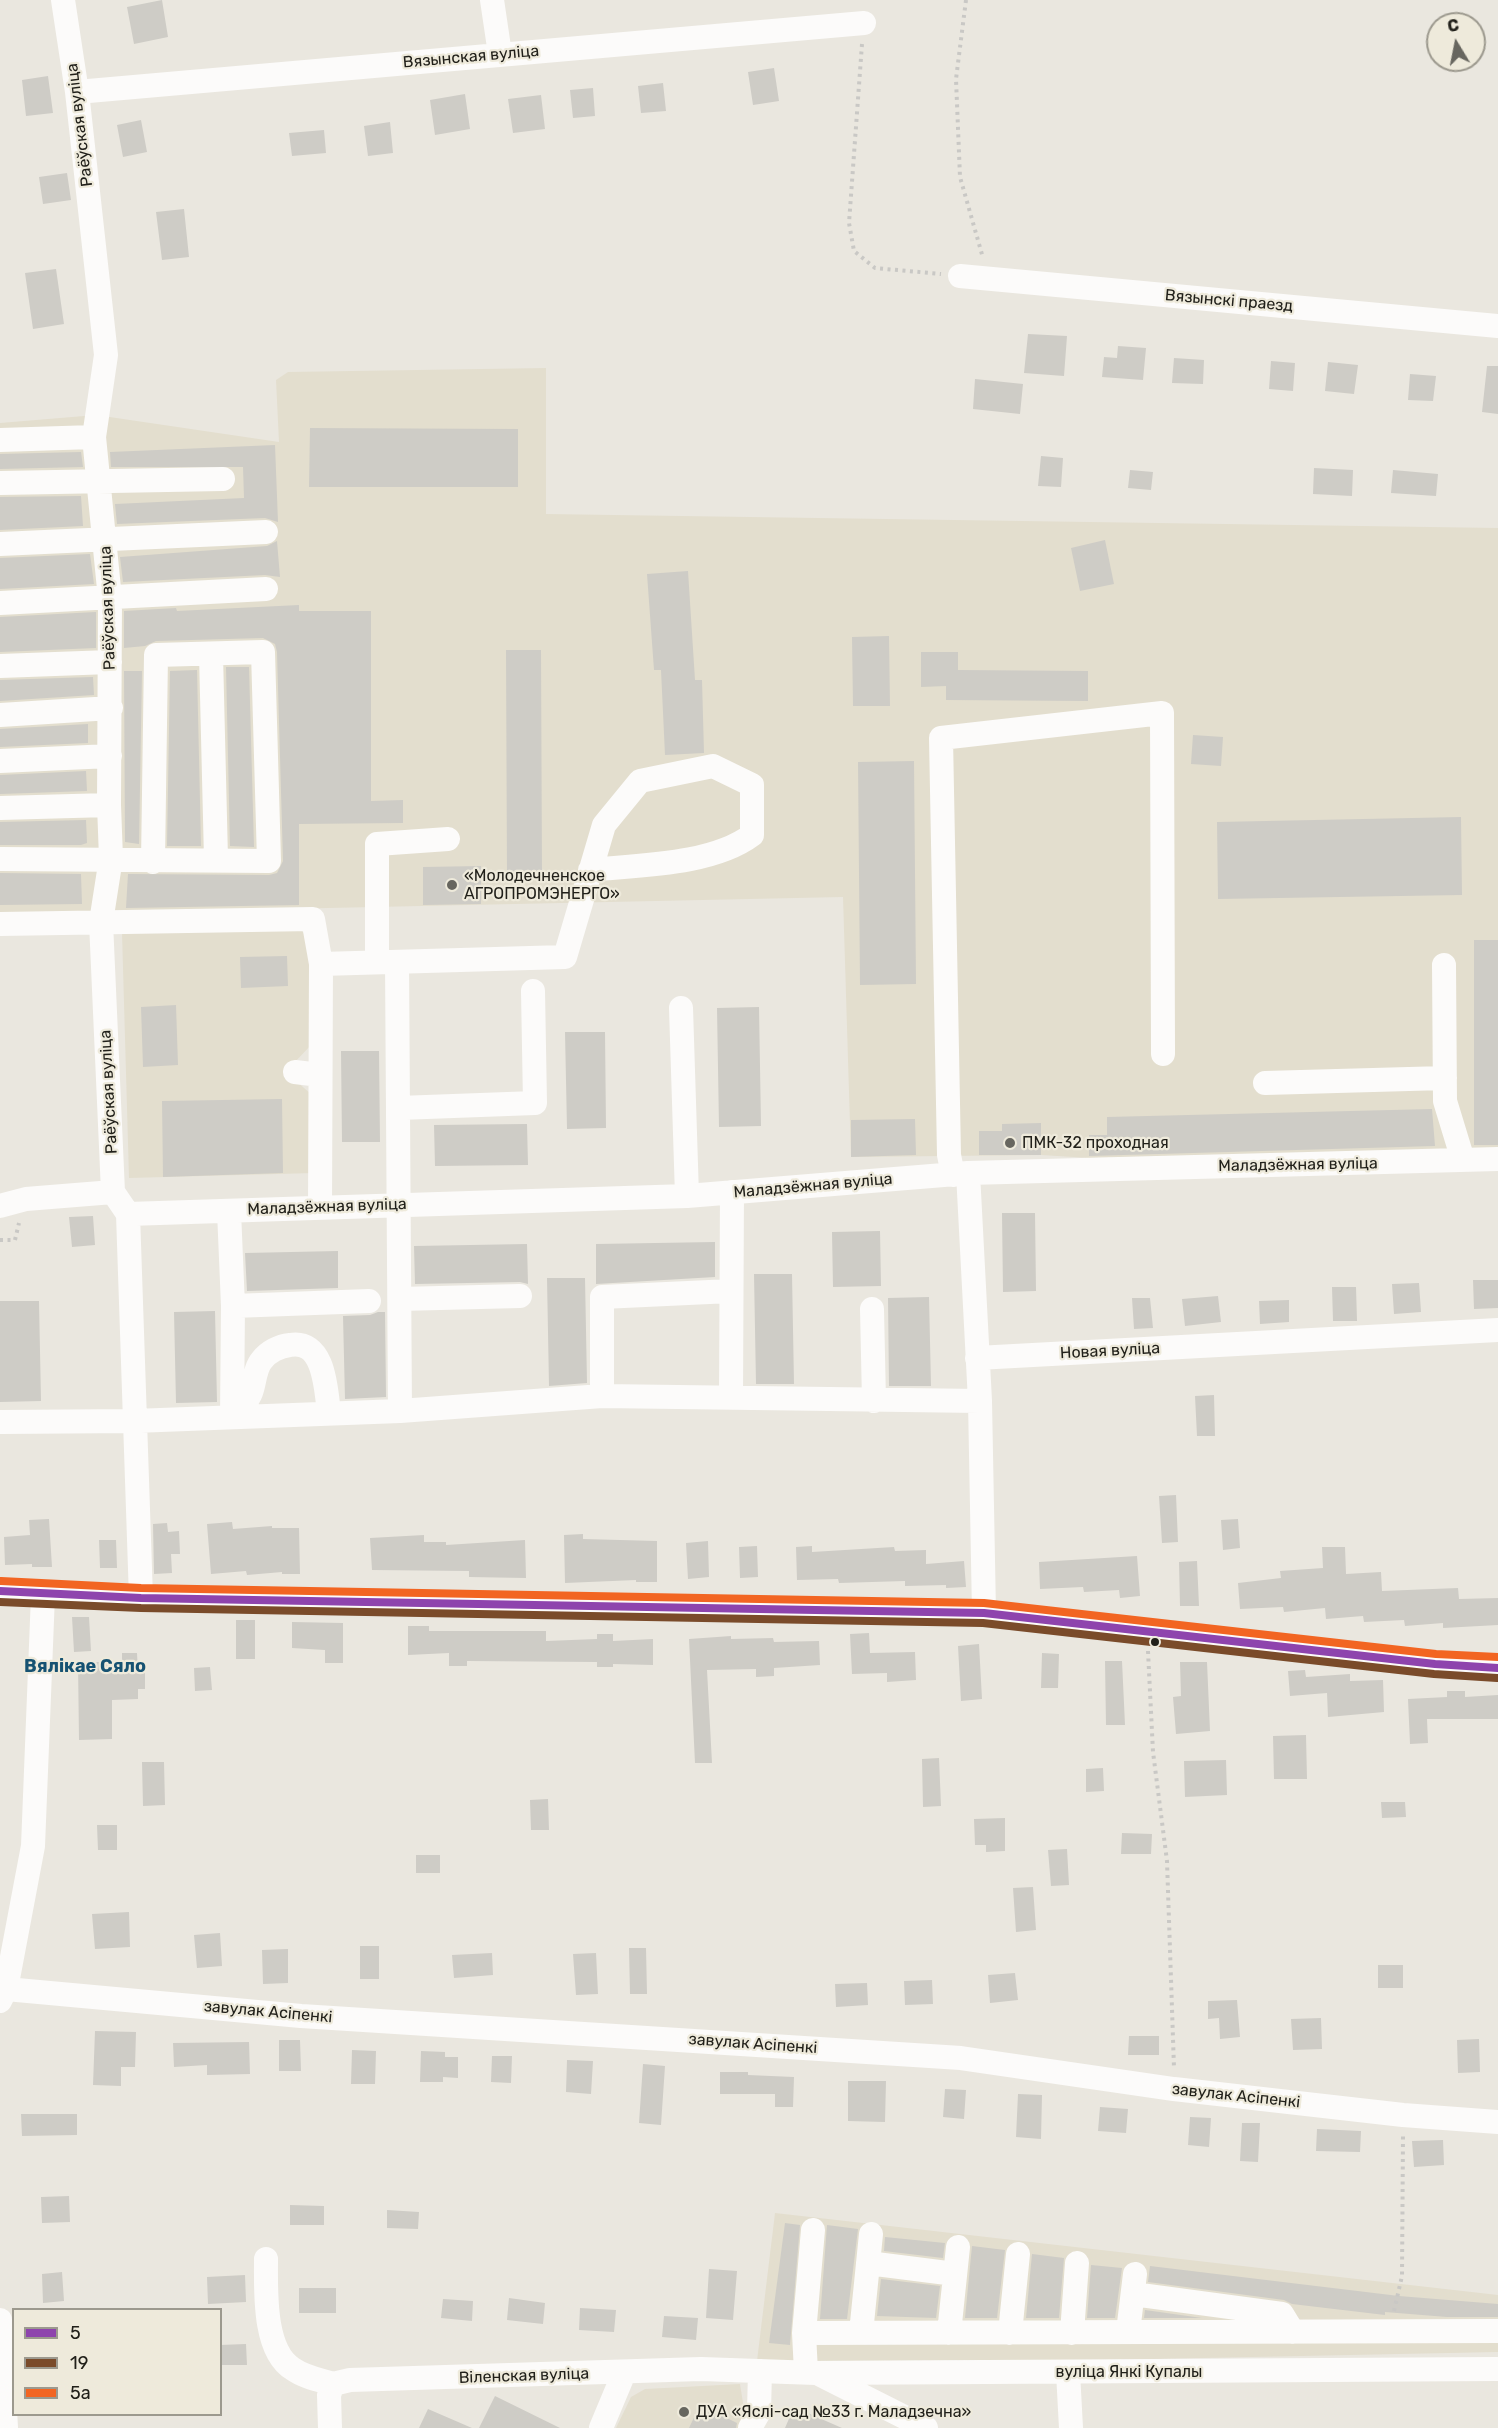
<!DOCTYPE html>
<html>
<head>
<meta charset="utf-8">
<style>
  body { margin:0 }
  #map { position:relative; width:1498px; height:2428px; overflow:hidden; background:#eae7df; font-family:Rubik,sans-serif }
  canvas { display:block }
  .legend { position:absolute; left:12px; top:2308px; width:210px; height:108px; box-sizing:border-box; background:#eeeadb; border:2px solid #9c998e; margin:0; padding:8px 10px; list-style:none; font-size:18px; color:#21201a }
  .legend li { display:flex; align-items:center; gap:12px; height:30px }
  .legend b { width:30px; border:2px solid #9c998e }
  .north { position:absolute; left:1426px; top:12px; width:60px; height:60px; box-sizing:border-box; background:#eeeadb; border:2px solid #9c998e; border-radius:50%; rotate:350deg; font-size:16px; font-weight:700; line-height:24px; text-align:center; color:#21201a }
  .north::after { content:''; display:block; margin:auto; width:21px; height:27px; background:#67665f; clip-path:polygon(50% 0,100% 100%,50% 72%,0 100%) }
</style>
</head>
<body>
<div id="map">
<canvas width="1498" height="2428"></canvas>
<ul class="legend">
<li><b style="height:8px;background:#8e44ad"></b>5</li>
<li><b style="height:8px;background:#7a4b2a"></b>19</li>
<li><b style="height:8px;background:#f26522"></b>5а</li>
</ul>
<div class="north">С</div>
</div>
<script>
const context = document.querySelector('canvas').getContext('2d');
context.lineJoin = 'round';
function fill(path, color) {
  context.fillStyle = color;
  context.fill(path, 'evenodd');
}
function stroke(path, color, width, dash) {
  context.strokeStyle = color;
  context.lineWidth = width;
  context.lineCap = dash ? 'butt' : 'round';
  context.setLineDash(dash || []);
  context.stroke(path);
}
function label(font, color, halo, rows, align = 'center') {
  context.font = font + ' Rubik,sans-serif';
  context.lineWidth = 4.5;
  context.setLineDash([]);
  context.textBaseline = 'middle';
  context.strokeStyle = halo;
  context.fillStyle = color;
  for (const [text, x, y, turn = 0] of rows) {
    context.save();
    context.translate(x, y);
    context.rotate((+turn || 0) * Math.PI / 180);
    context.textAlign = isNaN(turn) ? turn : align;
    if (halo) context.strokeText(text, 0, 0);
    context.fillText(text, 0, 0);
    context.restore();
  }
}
const built = new Path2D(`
  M546 368V514L1498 528V1149L1090 1158 1041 1155 851 1157 843 897 0 915V423L96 415 279 442 276 380 288 372Z
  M299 928 308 937 312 1044 295 1062V1080L312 1095 314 1173 129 1178 122 933Z
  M775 2213 1498 2295V2352L1103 2360 757 2361Z
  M740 2384 747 2428H616L631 2397 645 2389Z`);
const building = new Path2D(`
  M162 0 168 37 134 44 127 7Z
  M774 68 779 101 753 105 748 72Z
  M48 76 53 113 26 116 22 80Z
  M663 83 666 111 641 113 638 86Z
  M593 88 595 116 573 118 570 90Z
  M465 94 470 129 435 135 430 100Z
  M541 95 545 129 513 133 508 99Z
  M141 120 147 152 123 157 117 125Z
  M390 122 393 153 368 156 364 126Z
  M324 130 326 153 292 156 289 133Z
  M67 173 71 200 43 204 39 177Z
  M184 209 189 257 162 260 156 212Z
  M56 269 64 324 33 329 25 273Z
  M1028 334 1067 336 1064 376 1024 373Z
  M1118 346 1146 348 1143 380 1102 377 1104 357 1117 358Z
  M1174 358 1204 360 1203 384 1172 383Z
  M1271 361 1295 363 1293 391 1269 389Z
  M1328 362 1358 365 1354 394 1325 391Z
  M1487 366H1498V414L1482 412Z
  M1410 374 1436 376 1433 401 1408 400Z
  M975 379 1023 384 1020 414 973 409Z
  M310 428 518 429V487H309Z
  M275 445 278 522 265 518 117 524 115 504 244 498 243 467H111L110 452Z
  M81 452 83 467 0 469V454Z
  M1041 456 1063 458 1061 487 1038 486Z
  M1314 468 1353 470 1352 496 1313 494Z
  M1130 470 1153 472 1151 490 1128 488Z
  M1393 470 1438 474 1436 496 1391 493Z
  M81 496 83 526 0 530V497Z
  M1105 540 1114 584 1080 591 1071 548Z
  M277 541 280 577 265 575 123 582 120 557 267 546Z
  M90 554 94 584 0 589V558Z
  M688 571 695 680H702L704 753 665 755 661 670H654L647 574Z
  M299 605V611H371V801L403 800V823L299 824V905L126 908 128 874 269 875 277 873 283 861 277 652 275 644 263 638 156 641 145 646 124 648V611L176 608 177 611Z
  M96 612V648L0 652V617Z
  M889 636 890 706H853L852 637Z
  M506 650H541L542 876H507Z
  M921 652H958V670L1088 671V701L946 700V686L921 687Z
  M226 667H249L254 847 230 846Z
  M197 670 201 846H167L170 671Z
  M124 671H142L139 844 125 842Z
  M93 677 94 695 0 701V680Z
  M88 724V743L0 747V729Z
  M1193 735 1223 737 1221 766 1191 764Z
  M914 761 916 984 860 985 858 762Z
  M86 771 87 791 0 794V775Z
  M1461 817 1462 895 1218 899 1217 822Z
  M86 820 87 843 81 845H0V822Z
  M481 866V904L423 905V867Z
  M0 873 81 874 82 904 0 905Z
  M1474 940H1498V1145H1474Z
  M287 956 288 986 241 988 240 957Z
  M176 1005 178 1065 143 1067 141 1007Z
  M759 1007 761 1126 719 1127 717 1008Z
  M565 1032H605L606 1128 567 1129Z
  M341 1051H379L380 1142H342Z
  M282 1099 283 1173 163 1177 162 1101Z
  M1432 1109 1435 1146 1089 1156V1135H1107V1117Z
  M915 1119 916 1155 851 1157V1120Z
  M1041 1123V1155H979V1131H1002V1124Z
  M527 1124 528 1165 435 1166 434 1125Z
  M1002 1213H1035L1036 1291 1003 1292Z
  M93 1216 95 1245 72 1247 69 1217Z
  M880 1231 881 1286 833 1287 832 1232Z
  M715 1242V1277L596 1284V1244Z
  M527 1244 528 1284 520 1282 415 1284 414 1246Z
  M338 1251V1288L247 1291 245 1253Z
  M754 1274H792L794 1384H756Z
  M547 1278H585L587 1383 549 1386Z
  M1473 1280H1498V1308L1474 1309Z
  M1419 1283 1421 1312 1394 1314 1392 1284Z
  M1332 1287H1356L1357 1321H1333Z
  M1218 1296 1221 1322 1185 1326 1182 1299Z
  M929 1297 931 1386H889L888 1298Z
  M1132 1298H1150L1153 1328 1134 1329Z
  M1289 1300V1322L1260 1324 1259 1301Z
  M0 1301H39L41 1401 0 1402Z
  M215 1311 217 1402 176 1403 174 1312Z
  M378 1312H385L386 1397 345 1399 343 1316 370 1315Z
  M1214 1395 1215 1436H1197L1195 1396Z
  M1176 1495 1178 1542 1162 1543 1159 1496Z
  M49 1519 52 1567H32V1564L5 1565 4 1537 30 1535 29 1520Z
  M1238 1519 1240 1548 1223 1550 1221 1520Z
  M232 1522 233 1529 272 1526V1528H299L300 1574H282V1572L247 1575 246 1571 211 1574 207 1524Z
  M167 1523 168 1532 179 1531 180 1554H171L172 1573 154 1574 153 1524Z
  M583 1534V1539L657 1541V1582H636V1580L565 1583 564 1535Z
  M424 1535V1542H446V1545L525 1540 526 1578 469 1577V1571L372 1570 370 1538Z
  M99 1540H116L117 1568H100Z
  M708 1541 709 1577 688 1579 686 1543Z
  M757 1546 758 1577 740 1578 739 1547Z
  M812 1546V1552L894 1547 895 1551 926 1550V1564L964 1561 966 1587 946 1588V1585L905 1586V1581L839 1583 838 1579 797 1580 796 1547Z
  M1322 1547H1345L1346 1574 1381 1572 1382 1591 1458 1588 1459 1599 1498 1598V1625L1443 1628V1623L1405 1626 1404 1620 1364 1622 1363 1616 1326 1619 1325 1608 1284 1612 1283 1607 1240 1609 1238 1583 1281 1578 1280 1571 1323 1568Z
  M1137 1556 1140 1596 1120 1598 1119 1590 1084 1592 1083 1587 1040 1589 1039 1562Z
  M1197 1561 1199 1606H1180L1179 1562Z
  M72 1617H89L91 1651 74 1652Z
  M236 1620H255V1659H236Z
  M292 1622 343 1623V1663H325V1650L292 1648Z
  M408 1626H429V1631H546V1641L597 1639V1634H613V1641L653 1639V1665L613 1664V1667H597V1662L467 1661V1666H449V1653L408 1655Z
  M869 1633 870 1653 915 1652 916 1680 887 1682V1673L852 1674 850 1634Z
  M731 1636V1639L773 1638 774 1642 819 1641 820 1665 774 1668V1676L756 1677V1669L707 1670 712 1763H695L689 1639Z
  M979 1644 982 1699 961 1701 958 1646Z
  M122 1653H137L138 1672 145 1671V1689H138V1699L112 1700V1739L79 1740 78 1662H122Z
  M1042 1653 1059 1654 1058 1688H1041Z
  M1105 1661H1122L1125 1725H1106Z
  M1180 1662H1207L1210 1731 1176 1734 1173 1697 1181 1696Z
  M210 1667 212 1690 195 1691 194 1668Z
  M1305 1670 1306 1677 1350 1674V1681L1383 1680 1384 1712 1328 1717 1327 1693 1290 1696 1288 1671Z
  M1447 1691H1465V1697L1498 1695V1719H1427L1428 1743 1410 1744 1408 1699 1447 1697Z
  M1306 1735 1307 1779H1274L1273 1736Z
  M939 1758 941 1806 923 1807 922 1759Z
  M1226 1760 1227 1795 1185 1797 1184 1761Z
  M142 1762H164L165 1805 143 1806Z
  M1103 1768 1104 1791 1086 1792V1769Z
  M548 1799 549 1830H531L530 1800Z
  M1381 1802H1405L1406 1817 1382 1818Z
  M1005 1818V1851L986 1852V1845H975L974 1819Z
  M97 1825H117V1850H98Z
  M1122 1833 1152 1834 1151 1854H1121Z
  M1067 1849 1069 1885 1051 1886 1048 1850Z
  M416 1855H440V1873H416Z
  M1033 1887 1036 1930 1016 1932 1013 1888Z
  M129 1912 130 1947 95 1949 92 1914Z
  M220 1933 222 1966 197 1968 194 1935Z
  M360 1946H379V1979H360Z
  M629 1948H646L647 1994H630Z
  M288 1949V1983L263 1984 262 1950Z
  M492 1953 493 1975 454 1978 452 1955Z
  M596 1953 598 1994 576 1995 573 1954Z
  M1378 1965H1403V1988H1378Z
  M1015 1973 1018 2000 990 2003 988 1975Z
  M932 1980 933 2004 905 2005 904 1981Z
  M867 1983 868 2005 836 2007 835 1984Z
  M1237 2000 1240 2037 1220 2039 1219 2018 1208 2019V2001Z
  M1321 2018 1322 2049 1293 2050 1291 2019Z
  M95 2031 136 2032 135 2067H121V2086L93 2085Z
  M1129 2036H1159V2055H1128Z
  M1479 2039 1480 2072 1458 2073 1457 2040Z
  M279 2040H300L301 2071H279Z
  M249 2042 250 2074 207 2075V2065L174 2067 173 2043Z
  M352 2050 376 2051 375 2084H351Z
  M421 2051 445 2052V2057H458V2078L443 2077V2082H420Z
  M492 2056H512L511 2083 491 2082Z
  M567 2060 593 2061 591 2094 566 2092Z
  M643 2064 665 2066 661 2125 639 2123Z
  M720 2072H748V2075L794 2077 793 2107H775V2094H720Z
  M848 2081H886L885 2122 848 2121Z
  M945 2089 966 2090 964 2119 943 2117Z
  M1018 2094 1042 2095 1041 2139 1016 2137Z
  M1100 2107 1128 2109 1126 2133 1098 2131Z
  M21 2114H77V2135L22 2136Z
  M1190 2117 1211 2118 1209 2147 1188 2145Z
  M1242 2123H1260L1258 2162 1240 2161Z
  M1317 2129 1361 2131 1360 2152 1316 2151Z
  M1443 2140 1444 2165 1414 2167 1412 2141Z
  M69 2196 70 2222 42 2223 41 2197Z
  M290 2205 324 2206V2225H290Z
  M387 2210 419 2212 418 2229 387 2228Z
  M785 2223 800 2225 790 2345 769 2343Z
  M827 2225 858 2229 847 2319H820Z
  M885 2237 945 2243 943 2258 884 2251Z
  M972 2246 1005 2250 997 2318H965Z
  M1032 2254 1064 2258 1059 2318H1026Z
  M1091 2265 1122 2268 1115 2318H1087Z
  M1150 2266 1399 2296 1498 2304V2317H1447L1385 2312V2315L1292 2304 1284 2300 1148 2282Z
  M709 2269 737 2271 733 2320 706 2318Z
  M62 2272 64 2301 43 2303 42 2274Z
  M245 2275 246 2302 208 2304 207 2277Z
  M881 2279 940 2286 936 2318 877 2316Z
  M299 2288H336V2313H299Z
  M509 2298 545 2303 543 2324 507 2320Z
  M443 2299 473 2301 472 2321 441 2318Z
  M580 2308 616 2310 614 2332 579 2330Z
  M1145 2310 1202 2318H1144Z
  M664 2316 698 2318 696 2340 662 2337Z
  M246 2344 247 2365H220V2345Z
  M495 2396 560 2428H479Z
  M700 2405 737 2423 736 2428H689Z
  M794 2407 842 2428H785Z
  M428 2409 472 2428H419Z`);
const path = new Path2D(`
  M966 0 956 79 960 177 983 258
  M862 44 849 223 854 251 875 268 941 274
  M0 1240H15L19 1223
  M1148 1651 1153 1752 1167 1861 1174 2068
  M1394 2311 1402 2276 1403 2136`);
const minor = new Path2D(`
  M63 0 77 92 106 355 94 437 110 599 109 805 111 858 101 922 113 1192 128 1214
  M492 0 500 54
  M77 92 864 23
  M960 276 1498 326
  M0 440 94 437
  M0 483 223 479
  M0 544 266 532
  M0 603 266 589
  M211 654 216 859
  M0 666 110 662
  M0 715 111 708
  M0 761 110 756
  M0 808 109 805
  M0 859 269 861 263 652 156 655 153 862
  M0 924 313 919 321 964 320 1207
  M377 962V844L448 839
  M397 962 400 1411
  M321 964 565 957 604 825 640 781 713 766 752 785V835C712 865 639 865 590 870
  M1444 965 1445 1101 1463 1160
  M681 1008 687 1196
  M295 1072 320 1075
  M1265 1083 1445 1078
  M399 1108 535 1103 533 991
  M968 1173 980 1401 984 1613
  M953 1175 949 1155 941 738 1162 713 1163 1054
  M0 1206 26 1199 113 1192
  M229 1211 233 1306 232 1416
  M128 1214 687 1196 968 1173 1498 1159
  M128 1214 141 1598
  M400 1299 520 1296
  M233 1306 369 1301
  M872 1309 874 1401
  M977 1358 1498 1330
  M602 1396V1297L731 1291
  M731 1396 732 1192
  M232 1416C239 1410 246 1404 250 1395 255 1385 254 1369 262 1360 268 1352 279 1346 290 1345 325 1339 326 1390 329 1413
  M0 1422 134 1421 400 1411 602 1396 980 1401
  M0 1591 141 1598 984 1613 1435 1664 1498 1668
  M6 1989 301 2016 961 2058 1174 2089 1403 2115 1498 2122
  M0 2001 6 1989 33 1846 43 1595
  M266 2259C266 2290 263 2351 293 2369 304 2377 320 2380 333 2384
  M868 2263 955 2274
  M1133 2294 1282 2314 1293 2332
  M0 2320 6 2428
  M1128 2332 1135 2274
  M804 2333 813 2230
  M861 2333 871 2234
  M949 2333 958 2247
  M1010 2333 1018 2254
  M1072 2333 1077 2263
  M806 2372 804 2333 1498 2331
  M1068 2372 1071 2428
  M821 2375 926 2428
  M330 2428 329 2395 333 2384 350 2380 701 2369 816 2373 1498 2369
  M601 2428 624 2373
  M750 2428 759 2412 760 2371`);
const bus1 = new Path2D(`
  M0 1591 141 1598 984 1613 1435 1664 1498 1668`);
const bus2 = new Path2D(`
  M0 1602 141 1608 983 1623 1434 1674 1497 1678`);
const bus3 = new Path2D(`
  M1 1581 141 1588 984 1603 1436 1654 1498 1657`);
const markers = [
  [452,885,6,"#67665f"],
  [1010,1143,6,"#67665f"],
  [1155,1642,5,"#21201a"],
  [684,2412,6,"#67665f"]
];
const streetNames = [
  ["Вязынская вуліца",471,57,-5],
  ["Раёўская вуліца",80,125,-97],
  ["Вязынскі праезд",1229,301,5],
  ["Раёўская вуліца",108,608,-92],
  ["Раёўская вуліца",109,1092,-93],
  ["Маладзёжная вуліца",1298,1165,-1],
  ["Маладзёжная вуліца",813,1186,-5],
  ["Маладзёжная вуліца",327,1207,-2],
  ["Новая вуліца",1110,1351,-3],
  ["завулак Асіпенкі",268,2012,5],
  ["завулак Асіпенкі",753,2044,4],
  ["завулак Асіпенкі",1236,2096,6],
  ["вуліца Янкі Купалы",1129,2372],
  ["Віленская вуліца",524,2376,-2]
];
const poiNames = [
  ["«Молодечненское",464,876],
  ["АГРОПРОМЭНЕРГО»",464,894],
  ["ПМК-32 проходная",1022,1143],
  ["ДУА «Яслі-сад №33 г. Маладзечна»",696,2412]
];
const neighbourhoodNames = [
  ["Вялікае Сяло",85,1667]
];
fill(built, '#e3dece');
fill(building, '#ceccc6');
stroke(path, '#c9c8c5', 4, [3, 4.5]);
stroke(minor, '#fcfbfa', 24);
stroke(bus1, '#8e44ad', 8);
stroke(bus2, '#7a4b2a', 8);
stroke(bus3, '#f26522', 8);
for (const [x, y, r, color] of markers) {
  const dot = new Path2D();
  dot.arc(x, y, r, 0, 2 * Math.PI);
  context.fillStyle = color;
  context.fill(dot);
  stroke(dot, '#eeeadb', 2);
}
label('16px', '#21201a', '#eeeadb', streetNames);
label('16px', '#21201a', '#eeeadb', poiNames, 'left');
label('bold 18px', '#165272', '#eeeadb', neighbourhoodNames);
</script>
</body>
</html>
